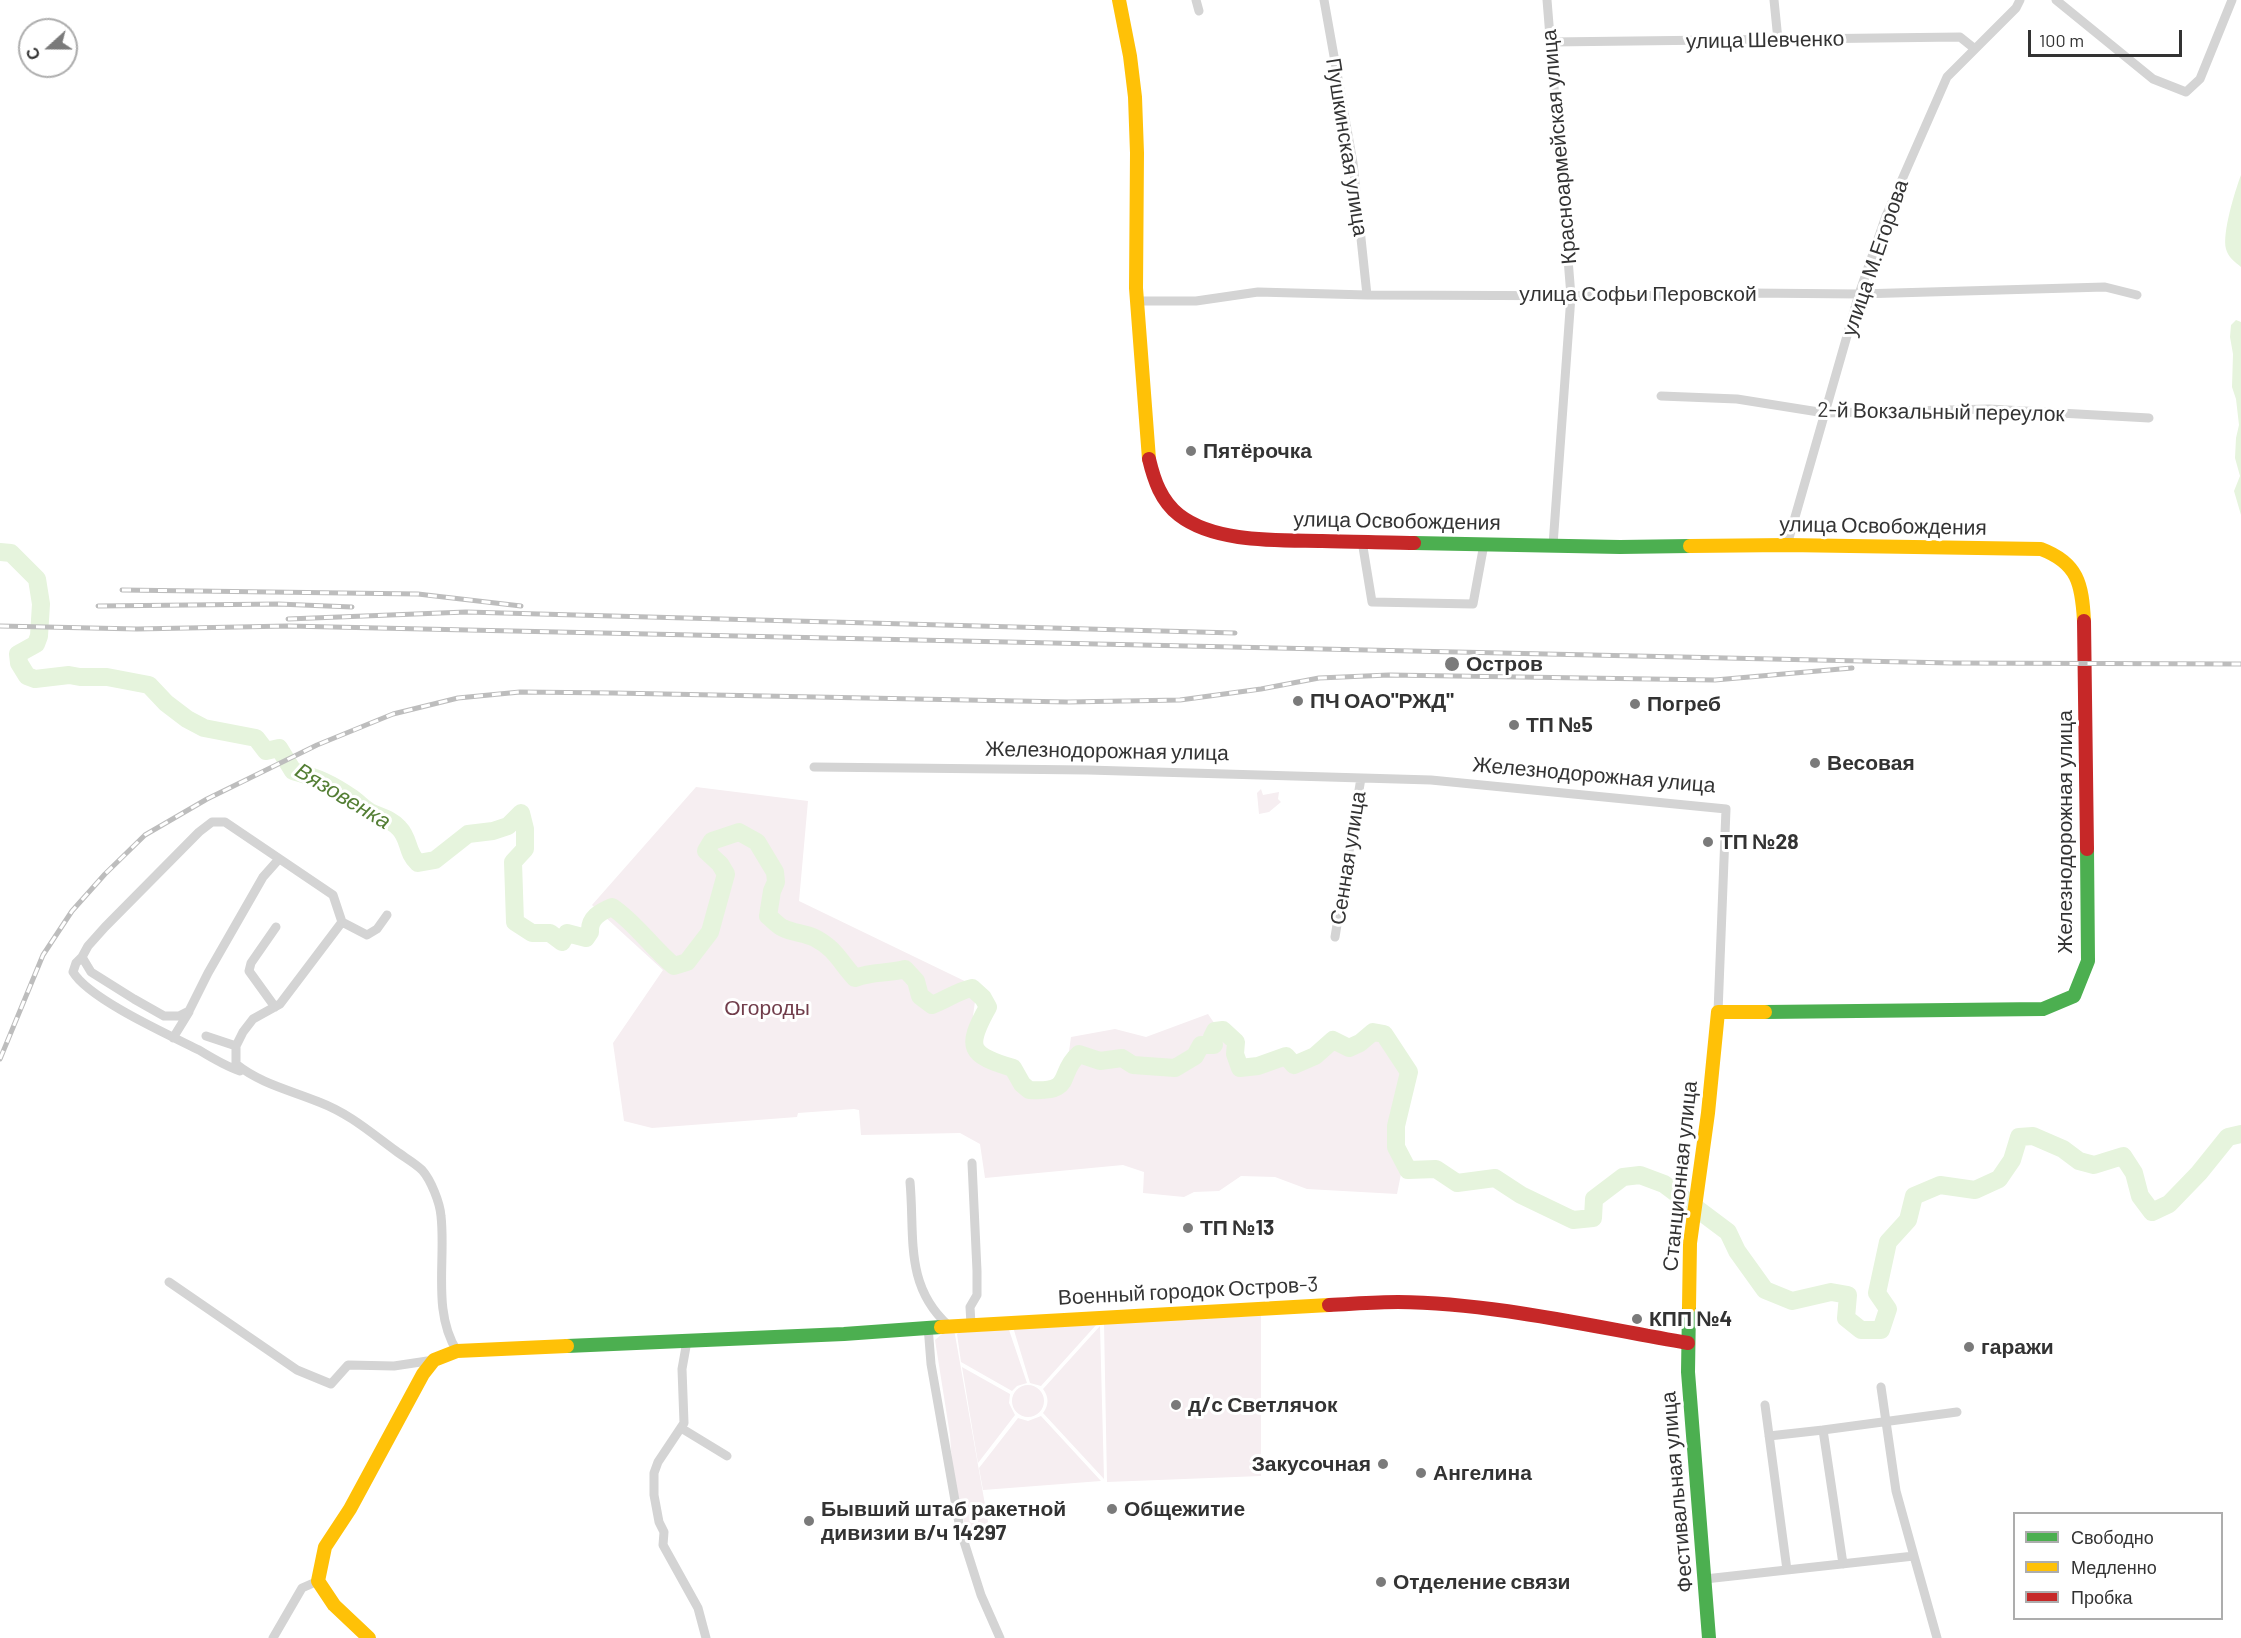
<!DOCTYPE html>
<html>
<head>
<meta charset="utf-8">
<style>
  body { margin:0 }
  #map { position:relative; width:2241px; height:1638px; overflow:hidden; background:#fff; font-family:Barlow,sans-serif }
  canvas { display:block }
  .legend { position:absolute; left:2013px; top:1512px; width:210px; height:108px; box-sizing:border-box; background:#fff; border:2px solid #adadad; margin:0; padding:8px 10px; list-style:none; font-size:18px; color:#333 }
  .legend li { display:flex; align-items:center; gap:12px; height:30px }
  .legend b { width:30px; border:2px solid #adadad }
  .north { position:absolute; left:18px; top:18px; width:60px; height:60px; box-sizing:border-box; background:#fff; border:2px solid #adadad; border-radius:50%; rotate:249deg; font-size:16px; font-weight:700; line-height:24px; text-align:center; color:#333 }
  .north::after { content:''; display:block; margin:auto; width:21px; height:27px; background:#7a7a7a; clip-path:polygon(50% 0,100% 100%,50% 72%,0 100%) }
  .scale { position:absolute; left:2028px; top:30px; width:154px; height:27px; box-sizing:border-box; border:3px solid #333; border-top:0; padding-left:8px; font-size:18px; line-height:21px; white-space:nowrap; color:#333; -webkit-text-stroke:4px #fff; paint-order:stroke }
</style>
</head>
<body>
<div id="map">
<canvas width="2241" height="1638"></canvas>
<ul class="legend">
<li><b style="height:8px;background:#4caf50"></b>Свободно</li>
<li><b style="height:8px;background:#ffc107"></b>Медленно</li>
<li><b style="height:8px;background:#c62828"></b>Пробка</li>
</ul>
<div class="north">С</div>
<div class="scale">100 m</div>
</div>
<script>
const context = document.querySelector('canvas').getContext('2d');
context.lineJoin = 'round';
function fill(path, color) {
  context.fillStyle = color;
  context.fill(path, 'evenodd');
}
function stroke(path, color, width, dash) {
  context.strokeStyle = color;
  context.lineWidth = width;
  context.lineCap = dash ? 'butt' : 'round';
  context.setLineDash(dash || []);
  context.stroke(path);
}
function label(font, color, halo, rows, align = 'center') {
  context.font = font + ' Barlow,sans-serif';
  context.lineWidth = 6;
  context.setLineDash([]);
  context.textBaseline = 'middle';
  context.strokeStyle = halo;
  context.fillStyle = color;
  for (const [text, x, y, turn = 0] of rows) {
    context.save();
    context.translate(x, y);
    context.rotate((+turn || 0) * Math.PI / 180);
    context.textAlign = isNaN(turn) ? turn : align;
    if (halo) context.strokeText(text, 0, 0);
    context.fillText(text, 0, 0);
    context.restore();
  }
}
const green = new Path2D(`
  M696 787 808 801 799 901 977 987 969 1045 978 1061 1008 1072 1020 1089 1030 1097 1054 1095 1064 1087 1071 1037 1115 1029 1146 1037 1208 1014 1225 1039 1231 1060 1239 1076 1283 1065 1297 1072 1318 1060 1335 1046 1347 1052 1376 1038H1383L1401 1064 1403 1077 1395 1105 1391 1134 1402 1169 1397 1194 1307 1189 1275 1177 1241 1176 1219 1191 1194 1192 1184 1197 1143 1193 1144 1172 1123 1165 985 1178 980 1144 960 1133 861 1135 859 1110 854 1109 798 1113 797 1117 652 1128 624 1121 613 1043 663 970 592 905Z
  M1261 789 1263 795 1279 792 1278 799 1281 802 1269 812 1259 814 1257 793Z
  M1261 1316V1476L1107 1482 1104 1323Z
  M1097 1324 1041 1386 1030 1383 1013 1327Z
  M1100 1326 1104 1479 1043 1413C1049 1405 1049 1397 1043 1389Z
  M1008 1327 1027 1383 1017 1386 1012 1391 961 1362 957 1334 961 1331Z
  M954 1329 990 1533 969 1535 954 1495 950 1435 935 1340 943 1333Z
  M962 1367 1010 1394 1009 1403 1015 1415 978 1463Z
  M1012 1401a16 16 0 1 1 32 0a16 16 0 1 1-32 0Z
  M1041 1416 1101 1481 983 1490 979 1468 1018 1418 1028 1421Z`);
const water = new Path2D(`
  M2241 175V267C2235 262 2228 257 2226 249 2222 233 2235 191 2241 175Z
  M2236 320 2241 322V515L2234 491 2240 476 2235 458 2236 438 2239 425 2236 399 2232 387 2233 354 2230 337 2231 325Z`);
const river = new Path2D(`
  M0 552 11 553 37 579 41 604 39 636 36 644 18 654 19 663 27 676 35 679 69 675 80 677H107L149 685 166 703 187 719 204 728 256 738 266 751 279 748 293 771C318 778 330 783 352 798 358 802 363 808 370 812 380 817 391 819 399 828 410 839 406 852 418 863L435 860 468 834 493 831 508 826 521 813 525 829V849L513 862 515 922 532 933H550L562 942 567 933 586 938 590 932C589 918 600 912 612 907 636 923 652 948 674 966L687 962 710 932 726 874 720 864 706 851 712 841 739 832 757 842 775 872 776 882 772 891 768 916C773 920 778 926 783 928 793 933 805 933 815 938 836 949 840 962 855 978 874 971 886 974 905 969L916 981 920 996 932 1005C946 1000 957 991 972 988L983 998 988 1007C965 1048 969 1055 1013 1068L1022 1084 1029 1090C1076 1093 1056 1074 1079 1054L1100 1061 1122 1058 1133 1065 1175 1068 1195 1056 1201 1045H1214L1212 1037 1215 1031 1223 1030 1236 1042 1235 1054 1240 1068 1258 1066 1286 1056 1294 1065 1315 1056 1333 1040 1349 1048 1360 1043 1373 1032 1384 1034 1409 1072 1396 1126V1147L1408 1170 1436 1169 1457 1183 1495 1178 1521 1195 1573 1220 1593 1218 1594 1199 1623 1177 1640 1175 1664 1184 1728 1232 1737 1251 1765 1290 1792 1301 1831 1292 1848 1295 1846 1318 1861 1330H1881L1888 1309 1877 1293 1888 1242 1908 1220 1914 1196 1940 1185 1975 1190 1999 1179 2012 1160 2019 1137 2033 1136 2063 1149 2079 1161 2094 1165 2123 1156 2134 1173 2140 1196 2152 1212 2169 1204 2199 1173 2228 1137 2241 1134`);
const street = new Path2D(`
  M1196 0 1199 11
  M1324 0 1353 163 1367 295
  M1547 0 1571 296 1553 545
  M1774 0 1778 40
  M2056 0 2153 79 2186 92 2200 79 2232 0
  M1551 42 1960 37 1975 49
  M1138 301H1196L1258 292 1367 295 1628 296 1750 293 1859 294 2105 287 2137 295
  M1661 396 1737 399 1825 413 1989 409 2149 418
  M1362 541 1372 602 1473 604 1484 544
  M1787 545 1859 294 1886 216 1947 77 2016 8 2020 0
  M814 767 1088 770 1431 780 1726 809 1718 1012
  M279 859 263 877 208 973 189 1011 179 1016H164L134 999 91 972 82 957 88 946 105 927 199 832 212 822H225L333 895 342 922 280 1004 253 1019 243 1032 236 1046V1064C261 1084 290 1090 319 1102 350 1114 370 1132 396 1151 404 1157 415 1163 422 1170 431 1180 440 1203 441 1216 446 1260 432 1312 457 1351
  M342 922 367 935 377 929 387 915
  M1335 937 1361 778
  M82 957 76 963 73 972C89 999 169 1035 199 1050 212 1058 225 1066 240 1071
  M275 1007 249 971 251 963 276 927
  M206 1036 236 1046
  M173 1038 189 1012
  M910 1182C915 1236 904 1285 948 1325
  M169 1282 297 1370 331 1384 348 1365 394 1366 434 1360
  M971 1324 970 1307 977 1295V1271L972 1163
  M928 1326 931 1364 960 1529 981 1595 1000 1638
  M687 1341 682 1369 684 1423 658 1462 654 1473V1495L659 1522 664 1532 663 1545 698 1608 706 1638
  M1765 1405 1787 1570
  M681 1428 727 1456
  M1823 1430 1957 1412
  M1769 1436 1823 1430 1843 1564
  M1914 1556 1937 1638
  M1705 1579 1914 1556 1896 1491 1881 1387
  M273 1638 302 1588 318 1581`);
const fast = new Path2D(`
  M1414 543 1620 547 1690 546
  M1765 1012 2043 1009 2074 996 2088 961 2087 849
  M1689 1307 1688 1372 1709 1638
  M567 1346 844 1334 941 1327`);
const slow = new Path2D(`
  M1119 0 1130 56 1135 97 1137 153 1136 288 1149 459
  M1690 546 1787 545 2041 549C2078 563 2082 584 2084 621
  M1689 1307 1690 1243 1708 1113 1718 1012H1765
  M941 1327 1329 1305
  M369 1638 334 1605 318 1581 325 1547 350 1509 423 1374 434 1360 457 1351 567 1346`);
const jam = new Path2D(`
  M1149 459C1154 480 1161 501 1179 515 1215 543 1278 540 1322 541 1353 542 1384 542 1414 543
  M2084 621 2087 849
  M1329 1305C1352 1304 1375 1302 1398 1302 1495 1303 1593 1327 1688 1343`);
const rail = new Path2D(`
  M122 590 418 594 521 606
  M98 606 278 604 352 607
  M288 619 466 612 1235 633
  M0 626 137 629 288 626 1951 663 2241 664
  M0 1059 43 955 72 911 105 874 145 835 207 799 317 745 393 714 458 698 520 692 614 693 1068 702 1180 700 1261 689 1319 678 1389 675 1715 680 1852 668`);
const markers = [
  [1191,451,6,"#7a7a7a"],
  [1452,664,8,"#7a7a7a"],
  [1298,701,6,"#7a7a7a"],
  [1635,704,6,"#7a7a7a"],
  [1514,725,6,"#7a7a7a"],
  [1815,763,6,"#7a7a7a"],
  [1708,842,6,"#7a7a7a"],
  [1188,1228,6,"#7a7a7a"],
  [1637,1319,6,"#7a7a7a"],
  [1969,1347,6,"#7a7a7a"],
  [1176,1405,6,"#7a7a7a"],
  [1383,1464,6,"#7a7a7a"],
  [1421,1473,6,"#7a7a7a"],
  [1112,1509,6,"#7a7a7a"],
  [809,1521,6,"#7a7a7a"],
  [1381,1582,6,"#7a7a7a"]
];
const streetNames = [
  ["улица Шевченко",1765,40,-1],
  ["Пушкинская улица",1347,147,81],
  ["Красноармейская улица",1559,147,-95],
  ["улица М.Егорова",1875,258,-71],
  ["улица Софьи Перовской",1638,294],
  ["2-й Вокзальный переулок",1941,412,1],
  ["улица Освобождения",1397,521,1],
  ["улица Освобождения",1883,526,1],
  ["Железнодорожная улица",1107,751,1],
  ["Железнодорожная улица",1594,775,5],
  ["Железнодорожная улица",2065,832,-90],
  ["Сенная улица",1348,858,-81],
  ["Станционная улица",1680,1176,-84],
  ["Военный городок Остров-3",1188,1291,-3],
  ["Фестивальная улица",1677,1492,-95]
];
const poiNames = [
  ["Пятёрочка",1203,451],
  ["Остров",1466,664],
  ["ПЧ ОАО\"РЖД\"",1310,701],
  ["Погреб",1647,704],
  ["ТП №5",1526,725],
  ["Весовая",1827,763],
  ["ТП №28",1720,842],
  ["ТП №13",1200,1228],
  ["КПП №4",1649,1319],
  ["гаражи",1981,1347],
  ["д/с Светлячок",1188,1405],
  ["Закусочная",1371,1464,"right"],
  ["Ангелина",1433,1473],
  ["Бывший штаб ракетной",821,1509],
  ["дивизии в/ч 14297",821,1533],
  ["Общежитие",1124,1509],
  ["Отделение связи",1393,1582]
];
const parkNames = [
  ["Огороды",767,1008]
];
const waterNames = [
  ["Вязовенка",343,796,31]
];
fill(green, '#f6eef1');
fill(water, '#e6f4dd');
stroke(river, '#e6f4dd', 18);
stroke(street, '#d4d4d4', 9);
stroke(fast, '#4caf50', 14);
stroke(slow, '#ffc107', 14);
stroke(jam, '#c62828', 14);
stroke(rail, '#bdbdbd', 5);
stroke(rail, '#fff', 3, [9]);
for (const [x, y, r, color] of markers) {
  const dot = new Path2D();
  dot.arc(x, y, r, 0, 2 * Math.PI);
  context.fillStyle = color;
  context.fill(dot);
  stroke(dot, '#fff', 2);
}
label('21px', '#333', '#fff', streetNames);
label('bold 21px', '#333', '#fff', poiNames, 'left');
label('21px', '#713d4b', '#fff', parkNames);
label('italic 22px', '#537e34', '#fff', waterNames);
</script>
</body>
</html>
